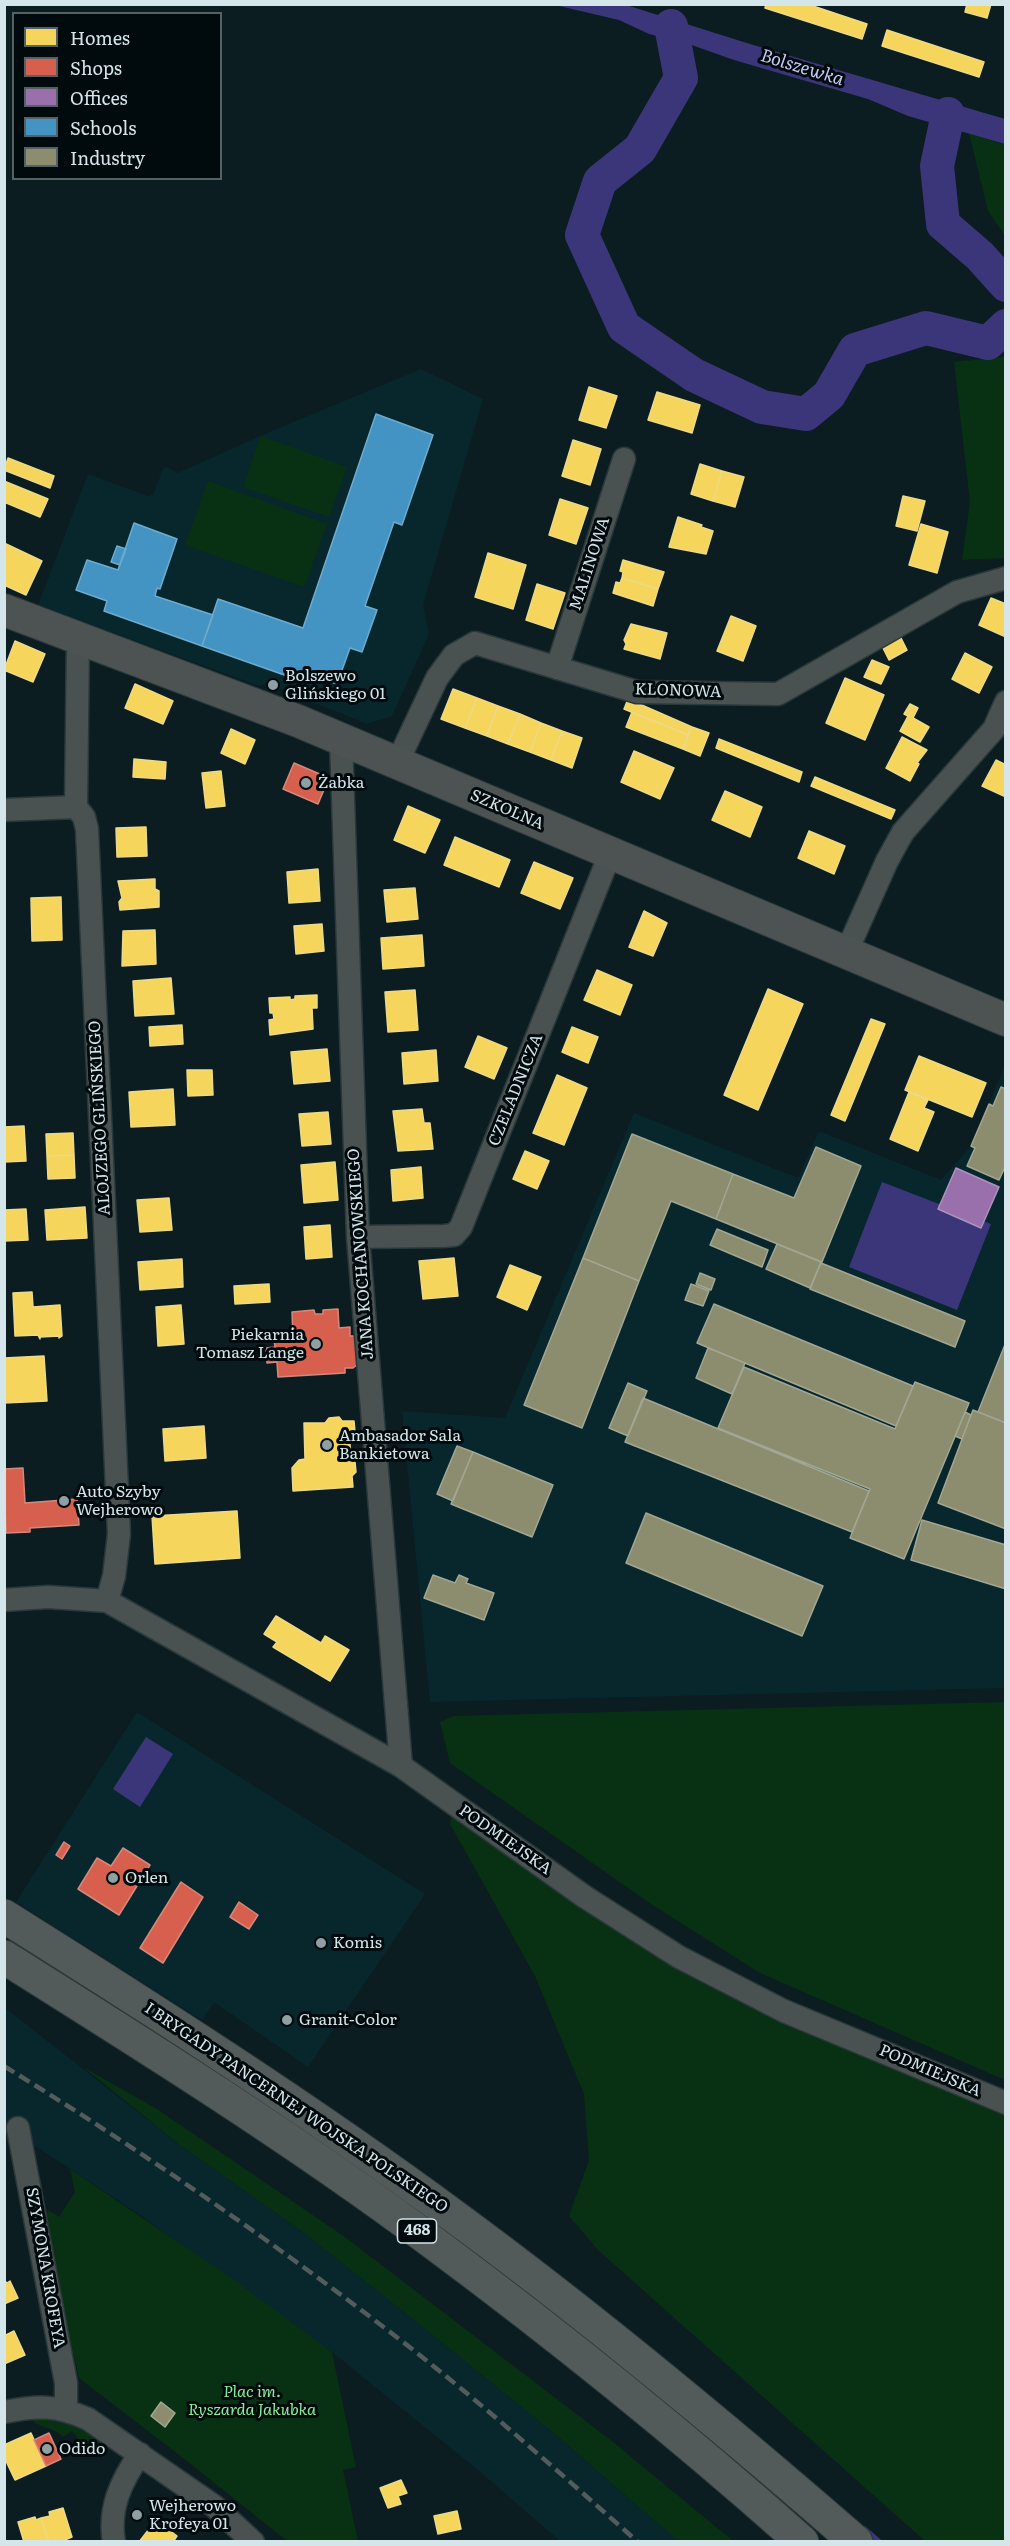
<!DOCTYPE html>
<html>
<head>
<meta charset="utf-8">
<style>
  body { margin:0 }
  #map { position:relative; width:1010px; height:2546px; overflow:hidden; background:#0b1d21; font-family:Literata,serif }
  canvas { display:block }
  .frame { position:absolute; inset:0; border:6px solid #d4e6ea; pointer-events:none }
  .legend { position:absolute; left:12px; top:12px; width:210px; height:168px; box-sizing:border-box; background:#010a0d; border:2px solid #556265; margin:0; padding:8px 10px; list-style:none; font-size:18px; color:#d4e6ea }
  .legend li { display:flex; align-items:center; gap:12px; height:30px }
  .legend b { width:30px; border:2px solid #556265 }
</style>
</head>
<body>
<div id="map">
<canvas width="1010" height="2546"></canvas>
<div class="frame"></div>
<ul class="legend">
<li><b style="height:16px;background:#f6d55c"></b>Homes</li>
<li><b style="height:16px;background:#d6604d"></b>Shops</li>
<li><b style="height:16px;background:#9970ab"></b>Offices</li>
<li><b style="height:16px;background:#4393c3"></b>Schools</li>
<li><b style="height:16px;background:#8c8c6e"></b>Industry</li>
</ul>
</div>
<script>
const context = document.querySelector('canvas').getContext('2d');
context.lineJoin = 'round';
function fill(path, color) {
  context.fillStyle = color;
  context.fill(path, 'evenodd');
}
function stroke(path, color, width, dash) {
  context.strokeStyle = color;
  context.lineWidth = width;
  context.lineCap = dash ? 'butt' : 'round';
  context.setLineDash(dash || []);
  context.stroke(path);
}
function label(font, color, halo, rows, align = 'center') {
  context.font = font + ' Literata,serif';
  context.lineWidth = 6;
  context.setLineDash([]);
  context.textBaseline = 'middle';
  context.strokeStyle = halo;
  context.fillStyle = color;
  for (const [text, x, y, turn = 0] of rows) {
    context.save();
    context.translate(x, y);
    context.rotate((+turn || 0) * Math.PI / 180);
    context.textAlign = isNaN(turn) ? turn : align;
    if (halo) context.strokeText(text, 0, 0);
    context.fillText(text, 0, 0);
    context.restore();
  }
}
const built = new Path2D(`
  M421 369 483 399 423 605 429 634 392 716 367 724 278 688 279 686 270 681 268 684 259 686 38 605 88 474 148 496 153 495 164 466 178 473 260 436Z
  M1005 1065V1688L430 1702 402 1411 505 1418 634 1113 798 1178 819 1131 941 1180 971 1146Z
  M137 1712 425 1894 308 2067 214 2002 202 2020 16 1902Z
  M4 2007 180 2145 304 2233 419 2324 556 2435 678 2541H560L478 2470 332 2352 137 2213 5 2126Z`);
const green = new Path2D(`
  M969 133 1005 145V236L988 211Z
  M1005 357V558L962 560 970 502 954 362Z
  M261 436 347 467 329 517 243 487Z
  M208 481 327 524 304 587 185 545Z
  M1005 1702V2080L760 1973 648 1902 450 1763 440 1722 454 1716Z
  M452 1814 706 1982 768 2016 1005 2109V2541H925L598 2250 569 2216 589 2160 584 2094 535 1976 450 1824Z
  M83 2067 157 2109 345 2237 613 2442 733 2541H678L556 2435 419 2324 304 2233 180 2145Z
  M70 2169 234 2280 332 2352 356 2467 343 2470 358 2541H287L187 2461 79 2378 42 2216 48 2210 59 2217 75 2192Z
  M29 2417C55 2418 95 2425 108 2452L104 2457C90 2456 81 2441 72 2431L63 2437C54 2426 38 2429 29 2417Z`);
const water = new Path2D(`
  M555 5H626L750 44 1005 119V144L908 116 868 99 734 60 686 43 649 34 619 20Z
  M882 1182 991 1224 957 1310 849 1267Z
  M146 1737 173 1754 140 1807 113 1789Z`);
const homes = new Path2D(`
  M766 4H807L867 24 862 39 765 8Z
  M967 4H991L987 18 965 12Z
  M887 30 984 62 979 77 882 46Z
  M589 387 617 396 606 428 579 420Z
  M657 392 700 405 692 433 648 420Z
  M573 440 601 449 590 485 562 476Z
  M8 458 54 476 50 488 4 470Z
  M700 464 722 471 713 501 691 494Z
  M722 471 744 477 735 507 713 501Z
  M4 481 48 499 40 517 4 502Z
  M903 496 925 501 917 531 896 526Z
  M560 499 588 508 576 544 549 535Z
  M678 517 702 525 701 527 713 531 706 554 669 547Z
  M921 524 948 532 937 573 909 565Z
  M4 543 42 561 26 595 4 585Z
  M488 553 526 565 513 609 475 597Z
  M623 560 664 572 658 589 622 578 623 572 620 571Z
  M622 578 658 589 653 606 613 593 616 582 620 583Z
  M537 584 565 593 553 629 526 620Z
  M991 598 1006 604V637L979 625Z
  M731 616 756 626 743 661 717 651Z
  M631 624 667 633 660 659 624 649 626 644 624 640Z
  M899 634 907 650 889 660 881 644Z
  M15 641 45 654 33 682 4 670Z
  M965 653 992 667 979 693 952 679Z
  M872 660 889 667 881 684 864 677Z
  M845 678 884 695 865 740 826 723Z
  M135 684 173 701 163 724 125 708Z
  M453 689 477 698 465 728 441 719Z
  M477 698 498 706 487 736 465 728Z
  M628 699 692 727 688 735 624 709Z
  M910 704 918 708 913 718 929 727 920 742 900 731 908 716 904 714Z
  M498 706 520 714 508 744 487 736Z
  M632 712 688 735 683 749 626 727Z
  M520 714 541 723 530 752 508 744Z
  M541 723 562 731 551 760 530 752Z
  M692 727 709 733 700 756 683 749Z
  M231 729 255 740 245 764 221 753Z
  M562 731 582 738 572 768 551 760Z
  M902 737 927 750 917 763 919 764 910 781 886 768Z
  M719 739 802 772 799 782 716 748Z
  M634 751 674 768 660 799 621 782Z
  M134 759 166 762 165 779 133 777Z
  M996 760 1006 765V797L982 786Z
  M221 771 225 806 206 808 202 773Z
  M815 777 895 810 891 819 811 786Z
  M725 791 762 807 750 837 712 820Z
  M408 806 440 820 425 853 394 840Z
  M146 827 147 856 117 857 116 828Z
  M809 831 845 846 834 874 798 858Z
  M455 837 510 860 499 887 444 865Z
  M534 862 573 878 560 909 521 893Z
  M318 869 320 901 289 903 287 872Z
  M155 879V889L159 891V907L120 910 119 902 122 898 118 881Z
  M415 888 418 919 387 922 384 890Z
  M61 897 62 940 32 941 31 898Z
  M644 911 667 923 653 956 629 947Z
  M322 924 324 951 296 954 294 926Z
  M155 930 156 964 122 966 123 931Z
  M422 935 424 966 383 969 381 938Z
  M597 970 632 985 620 1015 584 1000Z
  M171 978 174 1014 135 1016 133 981Z
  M768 989 803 1004 758 1110 724 1095Z
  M415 990 418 1030 388 1032 385 992Z
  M317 995V1008H312L313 1029 270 1035 269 1020 274 1019 273 1013H270L269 998 290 997V1000L295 999V996Z
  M871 1019 885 1024 845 1121 831 1115Z
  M182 1025 183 1044 150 1046 149 1027Z
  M572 1027 598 1037 588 1063 562 1052Z
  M478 1036 507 1048 494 1079 465 1067Z
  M327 1049 330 1081 294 1084 291 1052Z
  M436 1050 438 1081 404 1084 402 1053Z
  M919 1056 986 1083 972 1117 905 1090Z
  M187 1070H212L213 1095 188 1096Z
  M557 1075 587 1088 564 1145 533 1133Z
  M173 1089 175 1125 131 1127 129 1092Z
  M909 1092 928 1100 924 1108 934 1112 918 1151 890 1139Z
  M422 1109 424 1123H430L433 1149 398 1151 393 1111Z
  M328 1112 331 1144 302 1146 299 1114Z
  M24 1126 26 1161 4 1162V1127Z
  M73 1133 74 1155 47 1156 46 1134Z
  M525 1151 549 1161 537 1189 513 1179Z
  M74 1155 75 1178 48 1179 47 1156Z
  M335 1162 338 1200 304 1203 301 1165Z
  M421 1167 423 1198 393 1201 391 1170Z
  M169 1198 172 1230 140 1232 137 1200Z
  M85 1207 87 1238 47 1240 45 1210Z
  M26 1209 28 1240 4 1241V1210Z
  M330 1225 332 1257 306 1259 304 1227Z
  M454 1258 458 1296 423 1299 419 1261Z
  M182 1259 183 1287 140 1290 138 1262Z
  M510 1265 541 1277 527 1310 497 1297Z
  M269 1284 270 1302 235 1304 234 1286Z
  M32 1292 33 1307 60 1305 62 1336 59 1338V1336L40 1337V1339L38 1335 15 1336 13 1293Z
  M181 1305 184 1344 158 1346 156 1307Z
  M44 1356 47 1401 4 1403V1358Z
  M339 1417 342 1421H354L355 1432H349L351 1458 355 1462 356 1472 352 1476 353 1487 293 1491 292 1468 299 1460 305 1459 304 1423H325L329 1418Z
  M204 1426 206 1458 165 1461 163 1429Z
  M237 1511 240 1558 155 1564 152 1516Z
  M276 1616 321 1643 325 1636 349 1650 330 1681 273 1647 277 1642 264 1634Z
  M4 2280 7 2283 10 2281 18 2298 4 2304Z
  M14 2331 25 2355 4 2364V2336Z
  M31 2433 46 2466 15 2480 4 2457V2445Z
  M401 2480 407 2493 398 2496 401 2504 388 2508 380 2488Z
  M63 2508 72 2537 60 2542H49L41 2518 50 2516 49 2512Z
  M457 2511 461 2529 438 2534 434 2516Z
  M35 2517 36 2520 41 2518 49 2542H24L18 2522Z
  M156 2520 177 2536 173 2542H139Z`);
const shops = new Path2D(`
  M294 763 329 778 318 804 283 789Z
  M338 1309 339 1328 350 1327V1336H357L358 1364 353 1368H345V1373L278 1377 277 1362 267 1363 266 1348 275 1347 274 1341 293 1340 292 1312 314 1310 315 1314H323V1310Z
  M23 1468 25 1503 77 1499 79 1525 30 1528V1532L6 1533 4 1469Z
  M64 1842 70 1846 62 1859 56 1855Z
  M123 1848 150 1865 119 1915 78 1889 97 1858 111 1866Z
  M181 1882 203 1897 163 1963 140 1948Z
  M239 1902 258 1915 249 1929 230 1917Z
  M49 2433 61 2459 46 2466 34 2440Z`);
const offices = new Path2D(`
  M956 1168 999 1187 981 1228 938 1209Z`);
const schools = new Path2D(`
  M376 414 433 435 402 525 394 522 365 606 377 610 362 652 350 648 337 684 310 675 307 683 202 646 218 599 303 628Z
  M134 523 177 539 160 589 157 588 155 596 213 615 202 646 104 611 107 601 76 590 87 560 118 570Z
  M117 546 126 549 120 565 111 562Z`);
const industry = new Path2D(`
  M1001 1087 1006 1089V1165L999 1180 967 1166 975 1148 971 1146 989 1104 993 1106Z
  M632 1134 733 1174 716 1219 671 1201 639 1281 583 1258Z
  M816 1147 861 1166 822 1262 716 1219 733 1174 794 1198Z
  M717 1229 768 1250 762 1267 710 1245Z
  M777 1244 821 1262 810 1288 766 1269Z
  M583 1258 639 1281 582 1428 524 1405Z
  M821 1263 965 1321 955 1347 810 1289Z
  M700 1273 715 1279 711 1290 696 1284Z
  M691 1284 709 1291 703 1306 685 1300Z
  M714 1304 913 1386 896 1426 697 1343Z
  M1006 1342V1423L978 1412Z
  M708 1348 745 1363 732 1394 696 1378Z
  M744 1367 895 1429 915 1382 969 1403 904 1559 850 1538 870 1489 718 1428Z
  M628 1383 647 1391 628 1436 609 1428Z
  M643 1398 869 1491 852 1532 625 1442Z
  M973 1410 1006 1423V1529L938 1503Z
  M965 1412 971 1415 962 1439 955 1436Z
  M457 1446 473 1452 453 1501 437 1494Z
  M473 1452 553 1485 532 1537 451 1504Z
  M646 1513 823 1586 802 1636 626 1563Z
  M922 1520 1006 1545V1589L911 1560Z
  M433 1575 455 1583 459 1575 468 1579 466 1583 494 1593 484 1620 424 1598Z
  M161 2402 175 2413 165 2427 151 2416Z`);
const stream = new Path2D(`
  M864 2529 879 2542`);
const river = new Path2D(`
  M671 26 681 78 640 149 600 181 582 235 624 327 694 375 762 407 806 414 829 395 855 350 926 328 988 343 1006 326
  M948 114 937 166 943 224 980 256 1006 285`);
const street = new Path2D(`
  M78 638 76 807 84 817 87 829 119 1534 114 1576 107 1601
  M557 668 624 459
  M341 740 358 1237 401 1766
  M397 763 437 678 454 655 475 643 637 692 778 694 957 592 1006 578
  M4 810 76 807
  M846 953 887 861 903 832 994 729 1006 702
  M358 1237 444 1236 454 1235 461 1227 610 854
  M4 1600 48 1597 107 1601 401 1766 585 1897 679 1957 784 2011 1006 2103
  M18 2128 66 2383V2409
  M4 2412C38 2405 56 2405 88 2419L214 2506 253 2542
  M114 2542C108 2509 121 2481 140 2454`);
const secondary = new Path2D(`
  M4 610 298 721 1006 1020`);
const primary = new Path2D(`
  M4 1916C157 2012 310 2110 455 2217 594 2319 726 2429 856 2542
  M4 1957C149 2048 294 2139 431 2241 559 2336 683 2436 802 2542`);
const rail = new Path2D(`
  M4 2066C142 2151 275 2243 403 2342 484 2405 561 2474 638 2542`);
const markers = [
  [273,685,6,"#8ea0a4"],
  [306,783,6,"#8ea0a4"],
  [316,1344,6,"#8ea0a4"],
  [327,1445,6,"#8ea0a4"],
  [64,1501,6,"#8ea0a4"],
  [113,1878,6,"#8ea0a4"],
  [321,1943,6,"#8ea0a4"],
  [287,2020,6,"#8ea0a4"],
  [47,2449,6,"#8ea0a4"],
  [137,2515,6,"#8ea0a4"]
];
const shields = [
  [417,2231,39]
];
const shieldNames = [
  ["468",417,2231]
];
const streetNames = [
  ["MALINOWA",590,564,-72],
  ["KLONOWA",678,691,2],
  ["SZKOLNA",507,810,23],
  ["CZELADNICZA",516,1090,-68],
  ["ALOJZEGO GLIŃSKIEGO",100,1118,-93],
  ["JANA KOCHANOWSKIEGO",361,1254,-94],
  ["PODMIEJSKA",505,1840,35],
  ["PODMIEJSKA",930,2071,23],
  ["I BRYGADY PANCERNEJ WOJSKA POLSKIEGO",296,2108,34],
  ["SZYMONA KROFEYA",45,2268,80]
];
const poiNames = [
  ["Bolszewo",285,676],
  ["Glińskiego 01",285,694],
  ["Żabka",318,783],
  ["Piekarnia",304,1335,"right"],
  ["Tomasz Lange",304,1353,"right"],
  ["Ambasador Sala",339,1436],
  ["Bankietowa",339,1454],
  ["Auto Szyby",76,1492],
  ["Wejherowo",76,1510],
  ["Orlen",125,1878],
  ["Komis",333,1943],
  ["Granit-Color",299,2020],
  ["Odido",59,2449],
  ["Wejherowo",149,2506],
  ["Krofeya 01",149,2524]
];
const parkNames = [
  ["Plac im.",252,2392],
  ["Ryszarda Jakubka",252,2410]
];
const waterNames = [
  ["Bolszewka",802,68,17]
];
fill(built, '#07272d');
fill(green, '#073112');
fill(water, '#3b367a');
fill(homes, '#f6d55c');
stroke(homes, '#ecda87', 1.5);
fill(shops, '#d6604d');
stroke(shops, '#d5887c', 1.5);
fill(offices, '#9970ab');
stroke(offices, '#ab93be', 1.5);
fill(schools, '#4393c3');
stroke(schools, '#6eaccf', 1.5);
fill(industry, '#8c8c6e');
stroke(industry, '#a2a793', 1.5);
stroke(stream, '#3b367a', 6);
stroke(river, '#3b367a', 34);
stroke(street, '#29383b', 25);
stroke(secondary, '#29383b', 34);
stroke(primary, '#29383b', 35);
stroke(street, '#4a5151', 22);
stroke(secondary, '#4c5352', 32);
stroke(primary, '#525b5a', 33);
stroke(rail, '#535b5c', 4.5, [12, 6]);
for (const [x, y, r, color] of markers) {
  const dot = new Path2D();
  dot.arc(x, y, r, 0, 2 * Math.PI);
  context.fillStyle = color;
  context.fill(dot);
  stroke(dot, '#010a0d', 2);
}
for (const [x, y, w] of shields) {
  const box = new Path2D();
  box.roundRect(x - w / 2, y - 12, w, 24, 4.5);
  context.fillStyle = '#010a0d';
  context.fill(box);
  stroke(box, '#d4e6ea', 1.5);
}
label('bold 15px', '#d4e6ea', null, shieldNames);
label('16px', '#d4e6ea', '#010a0d', streetNames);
label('16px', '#d4e6ea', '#010a0d', poiNames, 'left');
label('italic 16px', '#8dee99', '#010a0d', parkNames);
label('italic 18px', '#c8caf5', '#010a0d', waterNames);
</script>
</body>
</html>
